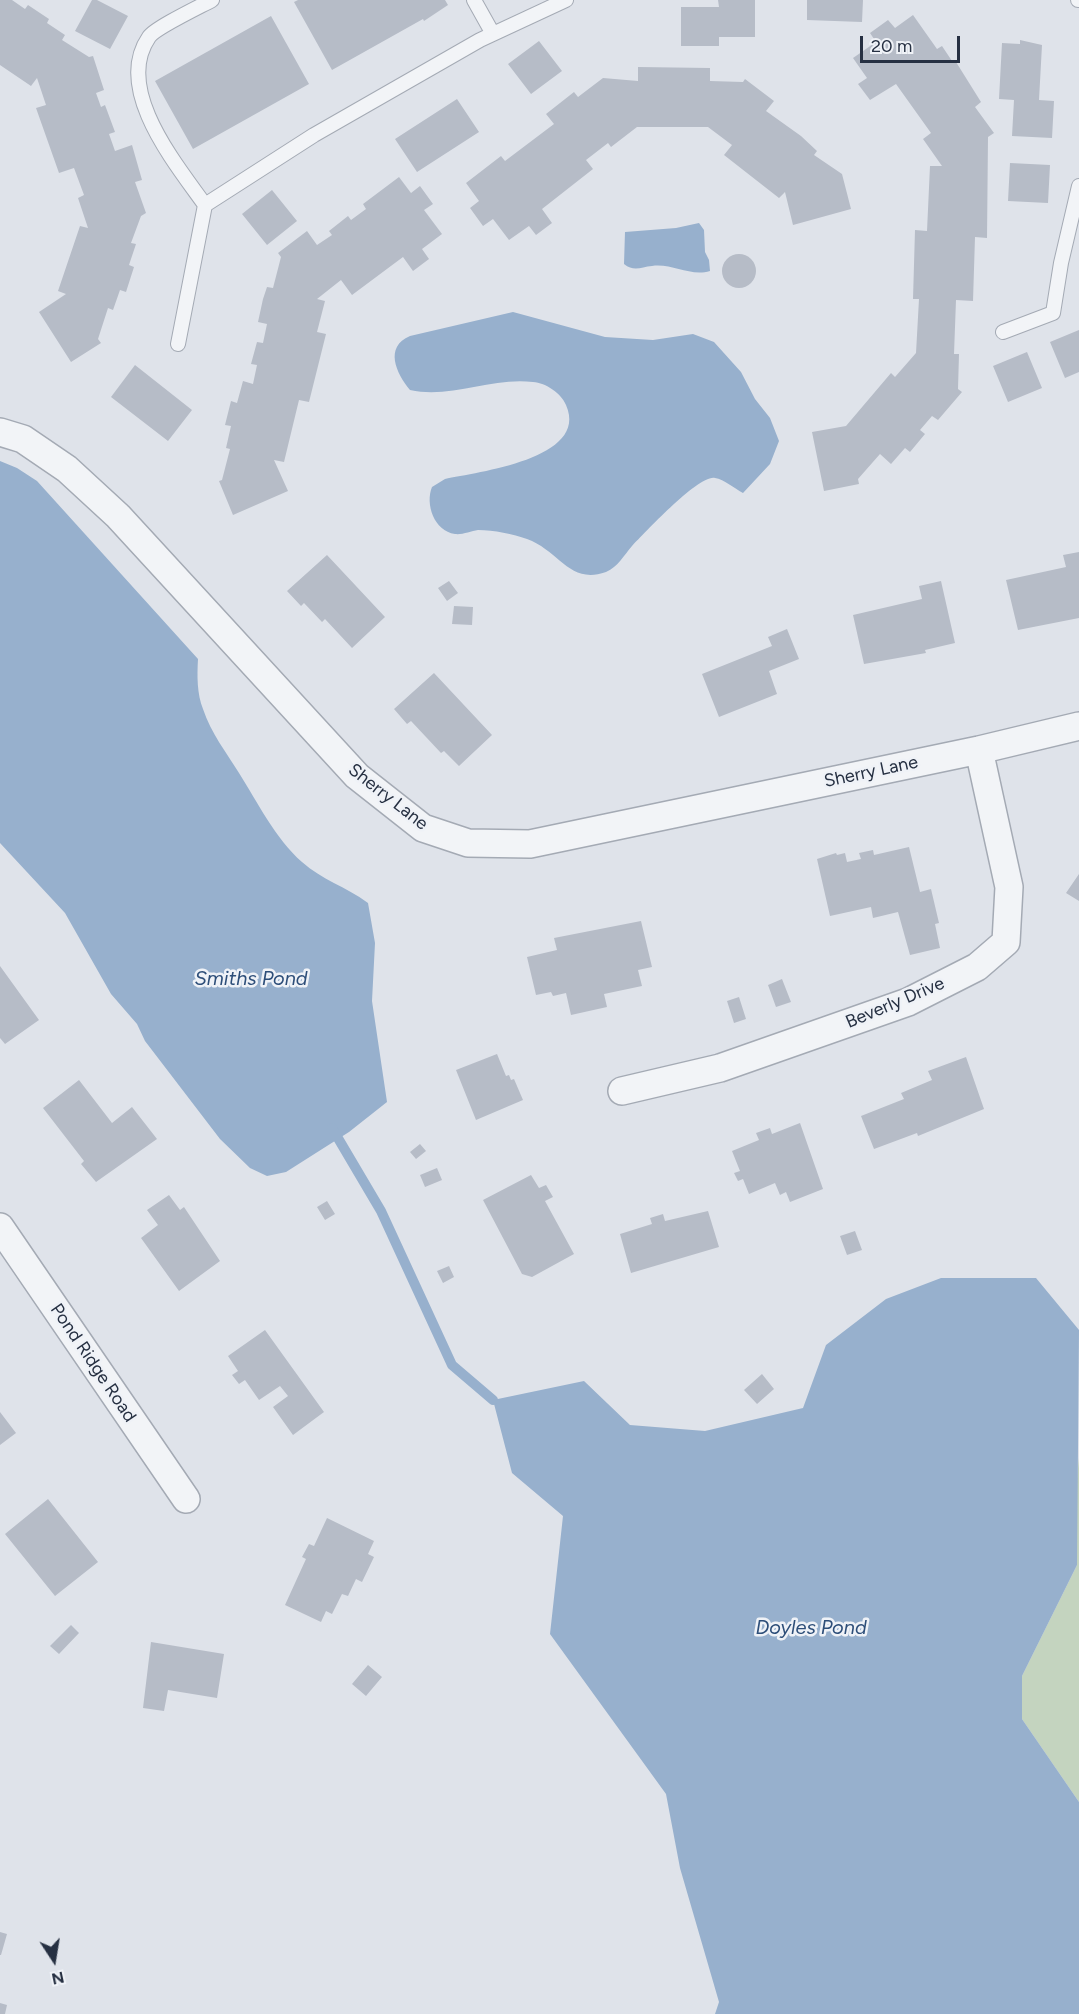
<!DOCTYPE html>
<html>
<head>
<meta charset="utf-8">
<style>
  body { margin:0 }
  #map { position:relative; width:1079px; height:2014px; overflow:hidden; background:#dfe3ea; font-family:Figtree,sans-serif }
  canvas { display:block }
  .north { position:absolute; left:24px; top:1930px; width:60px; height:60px; -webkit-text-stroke:4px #eff2f7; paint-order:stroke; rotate:168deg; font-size:16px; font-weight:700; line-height:24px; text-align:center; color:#263042 }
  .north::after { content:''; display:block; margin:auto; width:21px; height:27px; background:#263042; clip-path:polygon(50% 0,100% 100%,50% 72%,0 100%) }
  .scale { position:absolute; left:860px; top:36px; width:100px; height:27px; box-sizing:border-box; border:3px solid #263042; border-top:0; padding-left:8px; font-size:18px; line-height:21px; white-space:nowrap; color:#263042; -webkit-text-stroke:4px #eff2f7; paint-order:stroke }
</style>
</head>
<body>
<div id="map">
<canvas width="1079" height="2014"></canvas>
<div class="north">N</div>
<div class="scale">20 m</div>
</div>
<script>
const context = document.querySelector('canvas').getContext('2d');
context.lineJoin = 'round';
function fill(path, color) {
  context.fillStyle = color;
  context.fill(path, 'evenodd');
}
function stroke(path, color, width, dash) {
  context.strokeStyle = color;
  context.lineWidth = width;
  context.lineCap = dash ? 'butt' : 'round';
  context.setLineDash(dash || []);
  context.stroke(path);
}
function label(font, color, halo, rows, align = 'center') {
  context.font = font + ' Figtree,sans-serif';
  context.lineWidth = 5;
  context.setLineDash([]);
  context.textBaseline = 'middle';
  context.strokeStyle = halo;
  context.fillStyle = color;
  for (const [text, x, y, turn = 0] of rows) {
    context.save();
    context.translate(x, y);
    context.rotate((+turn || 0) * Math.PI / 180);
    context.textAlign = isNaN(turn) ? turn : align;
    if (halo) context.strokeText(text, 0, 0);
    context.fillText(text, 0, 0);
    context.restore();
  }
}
const green = new Path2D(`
  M1079 1458V1802L1022 1719V1676L1077 1565 1076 1489Z`);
const water = new Path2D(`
  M699 223 704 230 705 252 709 260 710 271C690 277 672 263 652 266 641 267 634 272 624 264L625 232 676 228Z
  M513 312 605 337 653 340 693 334 714 342 741 372 755 399 770 418 779 441 770 464 743 493C735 489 724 479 715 478 699 474 645 533 632 546 624 555 618 567 606 572 569 585 560 551 527 539 513 534 494 530 478 530 471 531 462 535 455 534 434 531 425 504 432 487L445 479C477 472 590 459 566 405 561 393 546 383 533 382 491 377 451 399 410 390 396 373 384 347 410 336Z
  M0 461 17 468 37 481 198 659C197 676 197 694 203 709 211 733 226 752 239 773 258 803 275 838 302 862 322 880 345 886 368 903L375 943 372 1001 387 1102 349 1132 286 1172 267 1176 250 1168 220 1139 145 1041 137 1024 111 994 65 913 0 843Z
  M941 1278H1036L1079 1330 1077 1565 1022 1676V1719L1079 1802V2014H715L719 2002 680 1868 666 1794 550 1634 563 1516 512 1473 493 1400 584 1381 630 1425 705 1431 803 1408 826 1345 886 1299Z`);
const stream = new Path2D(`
  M332 1128 381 1211 452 1365 493 1400`);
const building = new Path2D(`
  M0 0H12L25 9 28 5 49 19 47 23 65 35 62 40 89 57 93 56 104 90 96 93 101 107 105 105 115 132 109 134 115 151 132 145 142 180 135 182 146 213 141 216 131 243 136 244 129 265 134 267 126 292 120 290 113 310 108 308 98 339 101 343 71 362 39 312 66 294 58 291 80 226 88 228 78 198 84 195 74 168 59 173 36 108 46 105 37 78 31 86 0 65Z
  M92 0H97L128 16 110 49 75 31Z
  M298 0H445L448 5 424 21 423 19 332 70 294 2Z
  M718 0H755V37H719V46H681V7H719Z
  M807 0H863L862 22 807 20Z
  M913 15 937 49 942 46 952 61 956 62 981 102 975 107 994 133 988 137 987 238 975 237 973 301 956 300 954 354H959L958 389 962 392 938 420 932 416 920 430 925 434 910 452 905 448 891 464 880 454 858 479 859 484 824 491 812 432 846 426 891 373 895 377 916 353 919 299H913L915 230 927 231 930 166H942L923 139 931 133 896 84 870 100 858 84 867 78 853 58 876 42 870 33 888 20 895 28Z
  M271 16 309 84 193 149 155 81Z
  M1020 40 1042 45 1039 100 1054 101 1052 138 1012 136 1014 100 999 99 1002 43 1020 44Z
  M539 41 562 71 531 94 508 64Z
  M638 67 710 68V81L743 82 745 79 774 101 766 111 801 136 817 151 814 155 842 174 851 209 793 225 785 192 779 198 724 155 732 145 708 127H637L611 147 608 143 586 160 593 169 542 209 552 223 536 235 529 226 509 240 493 219 483 226 470 208 479 201 466 183 501 156 505 161 554 124 546 114 574 92 578 97 603 78 638 81Z
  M457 99 479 132 417 172 395 139Z
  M1010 163 1050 165 1048 203 1008 201Z
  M399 177 411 193 420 186 433 204 424 210 442 234 422 249 429 259 413 271 403 257 352 295 341 280 317 299 325 301 317 332 326 334 309 402 299 400 284 462 274 460 288 491 233 515 219 481 222 480 230 449 226 448 231 426 225 425 231 401 237 403 243 381 253 384 257 365 251 364 257 342 263 343 267 324 258 322 263 299 267 287 273 288 281 257 278 253 307 231 317 245 332 235 329 231 348 216 351 220 366 209 363 204Z
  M272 190 297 221 267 245 242 214Z
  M722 271a17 17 0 1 1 34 0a17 17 0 1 1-34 0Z
  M1079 330V372L1065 378 1050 342Z
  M1027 352 1042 388 1008 402 993 366Z
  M135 365 192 410 168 441 111 397Z
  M1079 552V618L1018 630 1006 580 1066 567 1063 555Z
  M327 555 385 617 352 648 325 619 322 622 304 603 301 606 287 591Z
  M449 581 458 593 447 601 438 588Z
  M941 581 955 643 925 650 926 653 864 664 853 615 922 599 919 586Z
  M454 606 473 607 472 625 452 624Z
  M787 629 799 659 769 671 777 694 719 717 702 674 772 646 768 637Z
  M434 673 492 735 459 766 444 751 441 753 411 721 407 724 394 709Z
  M909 847 920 892 931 889 939 923 935 924 940 948 910 955 898 912 873 918 871 907 830 916 817 859 836 853 837 855 845 853 847 862 861 859 859 853 873 850 874 855Z
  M1079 874V901L1066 893Z
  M641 921 652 967 638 970 642 986 604 994 607 1007 571 1015 566 993 553 996 551 992 536 995 527 957 557 950 554 938Z
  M0 966 39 1020 5 1044 0 1038Z
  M782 979 791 1002 776 1007 768 985Z
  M739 997 746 1019 734 1023 727 1001Z
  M497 1054 506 1076 509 1075 511 1080 514 1079 523 1100 476 1120 456 1070Z
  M966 1057 984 1109 918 1136 917 1133 874 1149 861 1116 904 1099 901 1093 932 1080 928 1071Z
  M79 1080 112 1123 132 1107 157 1139 96 1182 81 1164 84 1161 43 1108Z
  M800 1123 823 1189 790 1202 786 1192 780 1195 775 1183 749 1194 743 1179 738 1181 734 1173 740 1171 732 1151 759 1140 756 1133 770 1128 772 1134Z
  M420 1144 426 1151 416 1159 410 1152Z
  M437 1168 442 1180 425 1187 420 1175Z
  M531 1175 539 1188 546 1185 553 1197 545 1201 574 1254 532 1277 522 1274 483 1200Z
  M169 1195 180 1210 184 1207 220 1261 179 1291 141 1238 158 1225 147 1210Z
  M327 1201 335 1214 325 1220 317 1207Z
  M708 1211 719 1247 631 1273 620 1234 652 1224 650 1218 663 1214 665 1221Z
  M855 1231 862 1250 847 1255 840 1236Z
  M449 1266 454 1277 443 1283 437 1271Z
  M265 1330 324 1412 293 1435 273 1407 288 1396 280 1386 259 1400 245 1380 239 1384 232 1375 238 1371 228 1356Z
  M762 1374 774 1389 757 1404 744 1390Z
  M0 1412 16 1433 0 1445Z
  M48 1499 98 1562 55 1596 5 1534Z
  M327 1518 374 1541 368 1554 374 1557 362 1582 356 1579 348 1596 342 1594 332 1614 326 1611 321 1622 285 1605 306 1559 302 1557 309 1544 314 1546Z
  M71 1625 79 1633 59 1654 50 1646Z
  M151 1642 224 1654 217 1698 168 1690 164 1711 143 1708Z
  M368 1665 382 1677 366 1696 352 1684Z
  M0 1932 7 1934 1 1955H0Z
  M0 2003 7 2005 5 2014H0Z`);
const lane = new Path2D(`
  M474 0 493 34
  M1078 0H1079
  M205 205C176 164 113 89 149 37 155 28 199 7 212 0
  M1003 332 1053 313 1061 263 1079 186
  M178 344 205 205 314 135 480 40 566 0`);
const street = new Path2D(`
  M0 432 23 439 67 469 118 516 357 776 423 828 468 843 530 844 979 750 1079 726
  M622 1091 720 1068 908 1002 977 967 1006 942 1009 887 979 750
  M0 1227 186 1499`);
const streetNames = [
  ["Sherry Lane",871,772,-12],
  ["Sherry Lane",388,797,38],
  ["Beverly Drive",895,1003,-23],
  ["Pond Ridge Road",93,1363,56]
];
const waterNames = [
  ["Smiths Pond",251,979],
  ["Doyles Pond",811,1628]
];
fill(green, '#c4d4bf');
fill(water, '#97b0cd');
stroke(stream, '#97b0cd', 10);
fill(building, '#b6bcc7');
stroke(lane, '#a4aab4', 16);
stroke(street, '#a4aab4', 30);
stroke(lane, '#f2f4f7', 14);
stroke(street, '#f2f4f7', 27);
label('18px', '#263042', '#eff2f7', streetNames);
label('italic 20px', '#2d4e79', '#eff2f7', waterNames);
</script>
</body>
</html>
